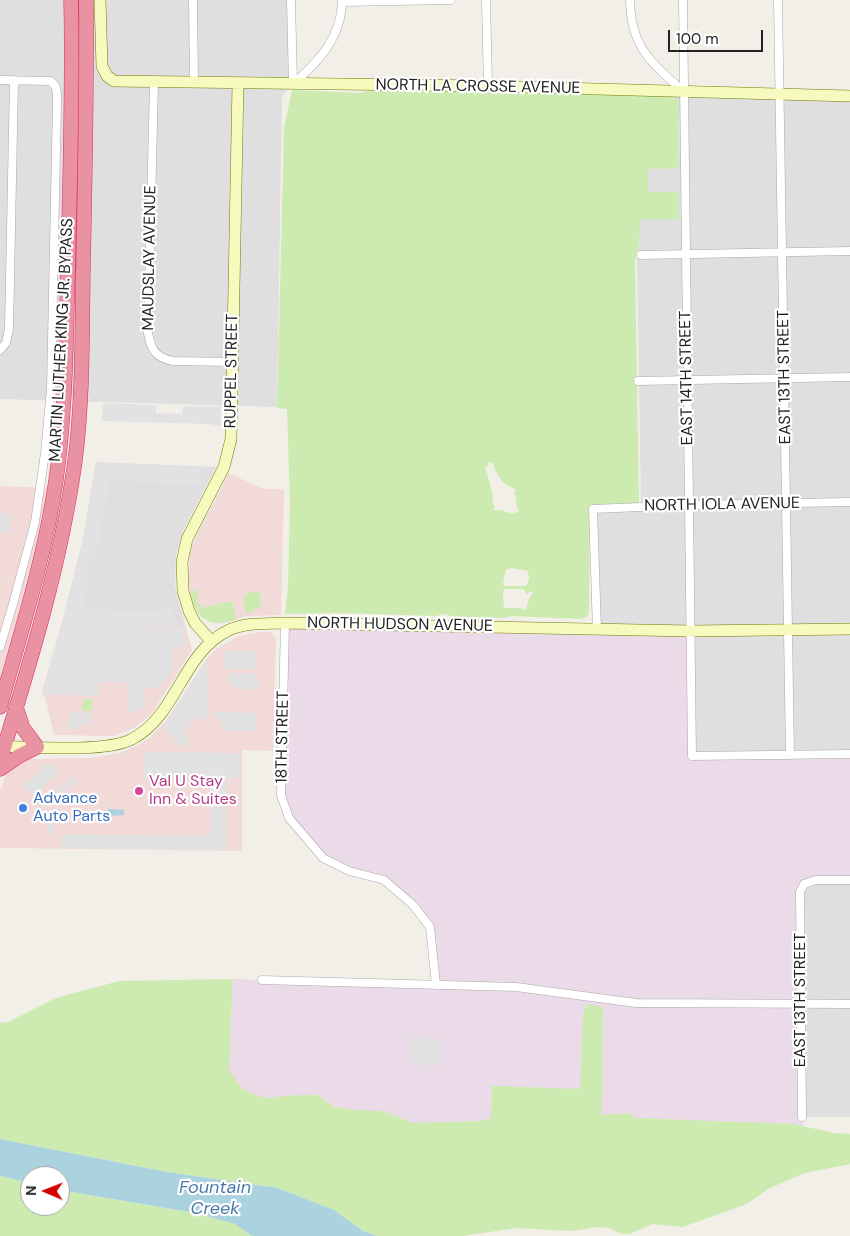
<!DOCTYPE html>
<html>
<head>
<meta charset="utf-8">
<style>
  body { margin:0 }
  #map { position:relative; width:850px; height:1236px; overflow:hidden; background:#f2efe9; font-family:"DM Sans",sans-serif }
  canvas { display:block }
  .north { position:absolute; left:20px; top:1166px; width:50px; height:50px; box-sizing:border-box; background:#fff; border:1px solid #a7a7a7; border-radius:50%; rotate:271deg; font-size:14px; font-weight:700; line-height:20px; text-align:center; color:#222 }
  .north::after { content:''; display:block; margin:auto; width:18px; height:22px; background:#d40000; clip-path:polygon(50% 0,100% 100%,50% 72%,0 100%) }
  .scale { position:absolute; left:668px; top:30px; width:95px; height:22px; box-sizing:border-box; border:2px solid #222; border-top:0; padding-left:6px; font-size:15px; line-height:18px; white-space:nowrap; color:#222; -webkit-text-stroke:4px #fff; paint-order:stroke }
</style>
</head>
<body>
<div id="map">
<canvas width="850" height="1236"></canvas>
<div class="north">N</div>
<div class="scale">100 m</div>
</div>
<script>
const context = document.querySelector('canvas').getContext('2d');
context.lineJoin = 'round';
function fill(path, color) {
  context.fillStyle = color;
  context.fill(path, 'evenodd');
}
function stroke(path, color, width, dash) {
  context.strokeStyle = color;
  context.lineWidth = width;
  context.lineCap = dash ? 'butt' : 'round';
  context.setLineDash(dash || []);
  context.stroke(path);
}
function label(font, color, halo, rows, align = 'center') {
  context.font = font + ' "DM Sans",sans-serif';
  context.lineWidth = 4.5;
  context.setLineDash([]);
  context.textBaseline = 'middle';
  context.strokeStyle = halo;
  context.fillStyle = color;
  for (const [text, x, y, turn = 0] of rows) {
    context.save();
    context.translate(x, y);
    context.rotate((+turn || 0) * Math.PI / 180);
    context.textAlign = isNaN(turn) ? turn : align;
    if (halo) context.strokeText(text, 0, 0);
    context.fillText(text, 0, 0);
    context.restore();
  }
}
const residential = new Path2D(`
  M0 0H291L293 84 282 96 277 407 0 399Z
  M637 91 850 96V754L692 756 597 630 593 509 641 507 637 262Z
  M96 462 216 467 184 529 176 555 175 586 186 629 61 626 83 539Z
  M850 880V1117H802L804 884Z`);
const commercial = new Path2D(`
  M228 473 264 489H284L281 615 248 616 219 624 207 620 201 617 194 606 190 592 188 575 190 553 197 534 220 491Z
  M0 486 48 488 41 525 26 591 0 678Z
  M61 626 186 629 192 650 156 707 150 715 136 727 114 736 54 735 45 696 41 695Z
  M261 632H271L276 638 273 751 242 750V851L0 848V791L7 772 27 759 90 758 120 753 140 744 150 737 166 721 206 660 216 649 239 636Z`);
const industrial = new Path2D(`
  M285 623 691 631 692 756 850 754V880L804 884 800 892 803 1126 635 1118 413 1123 383 1111H227L233 979 436 985 430 927 384 880 323 858 289 818 281 795Z`);
const grass = new Path2D(`
  M374 89 664 95 678 99 679 168 648 169V192H679V219H640L639 243 635 261 639 503 603 504 595 506 590 512 589 612 587 617 581 619 510 616 505 618 455 617 444 614 436 616 339 613 285 614 288 586 290 504 287 409 277 408 284 128 292 90 361 93ZM488 462 493 463C496 475 503 486 516 489L514 494 516 496 517 501 515 502 519 511 512 514 501 510H493L495 507C492 502 493 497 492 492 491 487 487 472 485 468L488 466ZM511 568 528 571 529 579 526 586H505L503 583 506 570ZM505 589H523L527 594 531 591 533 593 529 599 526 610 518 608H504L503 591Z
  M198 590 197 601 202 608 232 601 237 619C209 629 196 619 190 592Z
  M251 591 258 592 261 595V606L247 614C244 605 240 597 251 591Z
  M83 699H92V711L82 710Z
  M233 979 229 1070 242 1089 264 1098 298 1095H317L335 1107 356 1110 384 1111 413 1123 481 1121 491 1118 492 1086 580 1089 583 1014 587 1004 603 1007 602 1115 630 1113 635 1118 794 1124 834 1133 850 1134V1164L805 1173 768 1189 747 1204 683 1227 652 1224 630 1234H622L608 1228 597 1227 572 1231 516 1228 464 1236H377L363 1231 334 1210 278 1188 167 1172 0 1139V1023L8 1022 56 998 119 981Z
  M0 1176 30 1183V1206H60V1190L195 1213 235 1224 252 1236H0Z`);
const parking = new Path2D(`
  M103 403 156 405V413L182 414 183 406 221 407 220 426 209 424 102 421Z
  M97 463 203 468V473L198 484 110 481 95 561 89 563 86 596 83 609 149 611 172 607 177 628 62 625 83 544Z
  M0 513 11 514 10 532 0 531Z
  M61 626 184 630V647H173V669L162 683H159V688H145V707H140L139 711 134 713 127 712V682H98V696L42 694Z
  M225 651H256V669H225Z
  M206 660 209 662 207 722 195 716 183 735 190 741 185 748 179 744 162 727Z
  M228 673H256V678L259 679V690L234 689 233 684H228Z
  M69 712 92 713 91 724H80L79 729H68Z
  M213 712 257 713V731L221 730V718H213Z
  M143 752 240 753 239 778 183 777 182 780 143 779Z
  M53 763 60 771 35 796 24 785 45 764 49 767Z
  M74 776 77 780 51 804 47 800Z
  M210 781H227L226 850 61 848V834L210 836Z
  M46 815 56 833 51 835 42 817Z
  M409 1038 443 1039 442 1065H417L414 1062V1058H409Z`);
const water = new Path2D(`
  M109 809 124 810V815L108 816 106 815V811Z
  M0 1139 167 1172 278 1188 334 1210 363 1231 377 1236H252L235 1224 195 1213 60 1190V1176H30V1183L0 1176Z`);
const street = new Path2D(`
  M193 0 194 83
  M291 0 293 84
  M486 0 488 86
  M630 0C631 48 651 62 684 92
  M683 0 692 756 850 754
  M778 0 790 755
  M342 2 451 0
  M0 80 50 81C58 86 57 93 57 101L51 389 45 453 35 522 13 604 0 647
  M154 82 148 333C151 350 156 358 173 361L232 362
  M293 84C319 61 342 37 342 0
  M641 255 850 251
  M0 350 6 343 9 329 14 80
  M638 381 850 377
  M285 623 281 795 289 818 323 858 349 871 384 880 413 905 430 927 436 985
  M597 630 593 509 689 505 850 502
  M262 980 516 987 636 1003 850 1004
  M802 1117 800 892 804 884 816 880H850`);
const secondary = new Path2D(`
  M100 0 102 66 107 76 114 81 488 86 850 96
  M211 641 195 623 189 611 183 591 182 562 187 539 224 467 231 439 238 84
  M0 746C31 747 107 753 132 739 178 715 182 652 229 630 246 622 267 624 285 623L691 631 850 629`);
const highway = new Path2D(`
  M0 707C21 632 45 557 56 480 66 410 66 339 68 268 70 179 73 89 71 0
  M0 761C30 663 61 563 75 461 83 399 82 334 83 271 85 181 87 90 86 0
  M0 769 19 756 37 747 23 728 16 707`);
const markers = [
  [139,791,5,"#d1479c"],
  [23,808,5,"#3f7fe0"]
];
const streetNames = [
  ["NORTH LA CROSSE AVENUE",478,87,1],
  ["MAUDSLAY AVENUE",150,258,-89],
  ["MARTIN LUTHER KING JR. BYPASS",62,340,-87],
  ["RUPPEL STREET",232,371,-89],
  ["EAST 13TH STREET",785,377,-91],
  ["EAST 14TH STREET",687,378,-91],
  ["NORTH IOLA AVENUE",722,505,-1],
  ["NORTH HUDSON AVENUE",400,625,1],
  ["18TH STREET",283,737,-89],
  ["EAST 13TH STREET",801,1000,-90]
];
const hotelNames = [
  ["Val U Stay",149,782],
  ["Inn & Suites",149,800]
];
const shopNames = [
  ["Advance",33,799],
  ["Auto Parts",33,817]
];
const waterNames = [
  ["Fountain",215,1188],
  ["Creek",215,1209]
];
fill(residential, '#e0dfdf');
fill(commercial, '#f2dad9');
fill(industrial, '#ebdbe8');
fill(grass, '#cdebb0');
fill(parking, '#e2e2e2');
fill(water, '#aad3df');
stroke(street, '#a9a9a9', 9);
stroke(secondary, '#707d05', 12);
stroke(highway, '#dc2a67', 15);
stroke(street, '#fff', 8);
stroke(secondary, '#f7fabf', 11);
stroke(highway, '#e892a2', 14);
for (const [x, y, r, color] of markers) {
  const dot = new Path2D();
  dot.arc(x, y, r, 0, 2 * Math.PI);
  context.fillStyle = color;
  context.fill(dot);
  stroke(dot, '#fff', 2);
}
label('16px', '#222', '#fff', streetNames);
label('16px', '#b23c85', '#fff', hotelNames, 'left');
label('16px', '#366cbe', '#fff', shopNames, 'left');
label('italic 18px', '#4a7aab', '#fff', waterNames);
</script>
</body>
</html>
